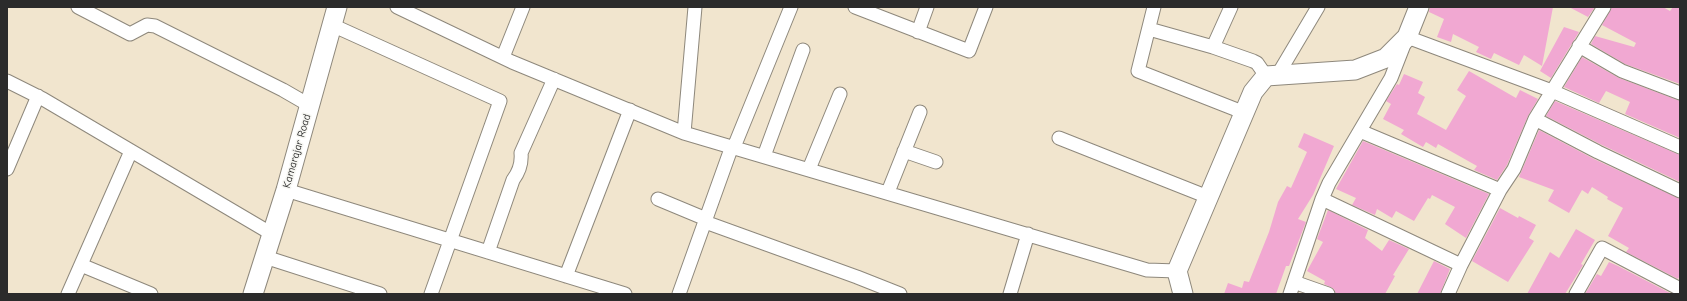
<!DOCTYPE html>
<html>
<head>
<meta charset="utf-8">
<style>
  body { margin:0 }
  #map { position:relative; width:1687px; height:301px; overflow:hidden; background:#f1e5ce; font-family:"Comic Neue",sans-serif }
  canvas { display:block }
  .frame { position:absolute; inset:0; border:8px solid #2b2b2b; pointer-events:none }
</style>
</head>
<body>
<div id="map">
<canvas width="1687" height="301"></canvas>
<div class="frame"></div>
</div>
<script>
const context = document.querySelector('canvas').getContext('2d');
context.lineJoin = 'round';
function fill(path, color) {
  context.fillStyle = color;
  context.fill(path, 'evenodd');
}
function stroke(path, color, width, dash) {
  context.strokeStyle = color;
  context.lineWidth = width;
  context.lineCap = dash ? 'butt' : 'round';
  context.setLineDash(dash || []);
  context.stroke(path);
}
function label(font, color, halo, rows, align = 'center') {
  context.font = font + ' "Comic Neue",sans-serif';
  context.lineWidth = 3;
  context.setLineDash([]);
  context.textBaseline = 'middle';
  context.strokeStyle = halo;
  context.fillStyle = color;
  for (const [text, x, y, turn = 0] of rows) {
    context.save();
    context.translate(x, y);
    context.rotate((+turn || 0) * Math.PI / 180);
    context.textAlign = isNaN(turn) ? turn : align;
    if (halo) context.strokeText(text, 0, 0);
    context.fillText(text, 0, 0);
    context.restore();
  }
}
const building = new Path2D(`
  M1430 7H1553L1542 66 1524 55 1519 65 1494 53 1491 59 1476 52 1479 47 1453 34 1451 42 1437 37 1444 19 1429 12Z
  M1569 7H1595L1588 17Z
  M1612 7H1663L1670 11 1673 7H1680V84L1625 64 1591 44 1595 36 1634 47 1636 43 1602 25Z
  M1564 27 1579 32 1551 78 1540 71Z
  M1582 57 1619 78 1680 101V138L1625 114 1630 102 1606 91 1599 103 1564 87Z
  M1469 71 1516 98 1520 90 1538 99 1528 116 1507 165 1497 180 1474 170 1477 166 1438 144 1436 148 1426 142 1423 147 1401 134 1404 130 1383 119 1391 104 1386 101 1397 84 1399 85 1404 74 1423 82 1418 93 1425 97 1417 114 1446 130 1466 96 1457 90Z
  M1555 101 1680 155V182L1602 145 1546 116Z
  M1539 130 1594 159 1680 199V275L1678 279 1626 252 1629 248 1608 236 1623 208 1607 199 1608 197 1592 187 1588 194 1582 190 1569 213 1548 201 1554 190 1519 177Z
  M1304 133 1334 146 1313 195 1298 219 1306 222 1289 266H1286L1276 294H1224L1228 283 1242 288 1244 281 1249 282 1269 232 1278 202 1287 186 1291 188 1307 152 1298 147Z
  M1363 141 1489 194 1466 238 1445 224 1455 207 1432 195 1430 199 1428 198 1414 221 1396 211 1392 218 1377 209 1375 215 1352 205 1356 198 1336 189Z
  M1500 208 1518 218 1519 216 1536 225 1529 238 1534 241 1508 282 1472 261Z
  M1328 210 1368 230 1365 238 1382 251 1389 240 1409 249 1393 275 1395 276 1385 294H1336L1334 289 1324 284 1325 281 1307 271 1323 242 1317 239Z
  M1576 229 1595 240 1581 264 1583 265 1565 294H1527L1550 252 1559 258Z
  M1434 261 1450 269 1440 294H1417Z
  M1609 262 1618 266 1670 293 1669 294H1585L1597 274 1601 276Z`);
const street = new Path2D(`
  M78 7 130 34 147 25 155 26 283 90 309 105
  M397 7 512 62 684 133 1147 270 1177 271
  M855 7 969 51 986 7
  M1154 7 1138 71 1245 113
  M332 25 500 101 431 294
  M1149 29 1213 47 1231 7
  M918 32 927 7
  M1579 46 1622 71 1680 93
  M1213 47 1253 61 1257 63 1266 76
  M503 57 523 7
  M1277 76 1318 7
  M7 81 43 99 272 234
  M1535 119 1598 152 1680 191
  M1360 131 1500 190 1514 169 1535 119 1604 7
  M684 133 695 7
  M1059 138 1208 197
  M734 147 791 7
  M904 151 936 162
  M764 156 803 50
  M7 169 38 96
  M809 169 840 94
  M286 190 625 294
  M888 192 920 112
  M658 199 706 219
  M1322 199 1461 265
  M705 222 857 277 900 294
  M488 252 513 180C519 172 522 163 521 153L554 79
  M265 257 380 294
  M81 265 151 294
  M566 276 630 110
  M1294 282 1328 294
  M68 294 131 151
  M679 294 732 146
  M1010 294 1028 234
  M1290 294 1322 199 1329 183 1391 78 1407 37 1552 91 1680 147
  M1448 294 1461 265 1500 190
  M1576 294 1602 248 1680 289`);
const secondary = new Path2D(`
  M253 294 286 190 337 7
  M1183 294 1177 271 1253 92 1266 76 1355 70 1386 58 1407 37 1419 7`);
const streetNames = [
  ["Kamarajar Road",297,151,-74]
];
fill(building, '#f1a8d2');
stroke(street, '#8e887c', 15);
stroke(secondary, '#8e887c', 21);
stroke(street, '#fff', 13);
stroke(secondary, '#fff', 19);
label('11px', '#2b2b2b', '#f6f6f2', streetNames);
</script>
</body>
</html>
